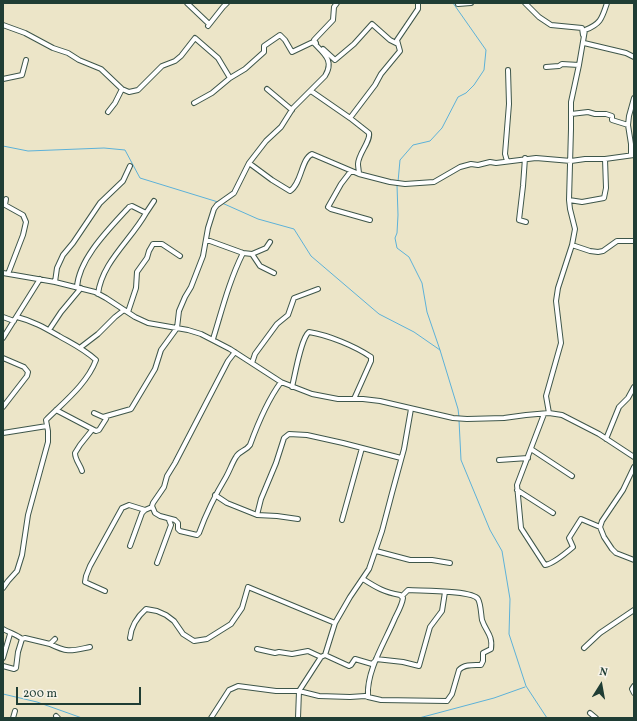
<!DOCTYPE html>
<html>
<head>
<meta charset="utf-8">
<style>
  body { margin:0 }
  #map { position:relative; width:637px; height:721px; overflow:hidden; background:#ece5c8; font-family:Vollkorn,serif }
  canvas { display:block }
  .frame { position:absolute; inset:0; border:4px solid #1f3d34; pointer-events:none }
  .north { position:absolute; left:581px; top:665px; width:40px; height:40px; -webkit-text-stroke:3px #f7f3e8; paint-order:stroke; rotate:11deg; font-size:11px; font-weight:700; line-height:16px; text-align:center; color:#1f3d34 }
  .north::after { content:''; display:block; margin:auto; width:14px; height:18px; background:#1f3d34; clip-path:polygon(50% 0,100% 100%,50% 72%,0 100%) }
  .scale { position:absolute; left:16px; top:687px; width:125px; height:18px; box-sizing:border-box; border:2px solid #1f3d34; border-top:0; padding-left:5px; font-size:12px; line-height:14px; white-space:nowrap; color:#1f3d34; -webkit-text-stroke:3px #f7f3e8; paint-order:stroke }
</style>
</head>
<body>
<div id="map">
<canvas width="637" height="721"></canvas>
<div class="frame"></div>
<div class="north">N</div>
<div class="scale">200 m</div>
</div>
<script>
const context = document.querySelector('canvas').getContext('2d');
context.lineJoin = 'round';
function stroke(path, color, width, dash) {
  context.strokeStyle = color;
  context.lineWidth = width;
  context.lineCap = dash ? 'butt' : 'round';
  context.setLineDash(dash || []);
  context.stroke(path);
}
const stream = new Path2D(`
  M3 146 28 151 104 148 125 150 140 178 218 202
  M398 182 400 160 413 145 430 141 442 128 458 97 466 93 474 85 484 70 486 50 453 3
  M397 185 398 215 397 233 395 238 397 248 409 257 422 283 427 312 440 350
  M222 203 258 219 294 229 311 256 379 314 414 332 440 350 458 409 459 417
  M459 420 461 460 490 530 502 551 510 599 509 634 526 686 547 718
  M3 694 37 702 82 718
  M419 718 494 698 525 687`);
const minor = new Path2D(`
  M187 3 208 23
  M525 3 539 17 551 25 582 28 583 35
  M458 4 471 3
  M3 25 25 33 53 48 68 53 79 60 101 69 122 89 129 92 138 90 162 66 175 61 181 56 195 38 218 58 230 78
  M208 26 223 7 227 3
  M316 43 314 40 333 20 334 7 337 3
  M584 43 626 53 634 57
  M323 49 335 60 354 44 372 24 390 40 398 44
  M546 67 559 66 562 64 579 65
  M3 79 22 75 26 60
  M267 89 292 110
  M311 91 350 118 369 133C371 141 358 154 358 164 358 167 359 171 359 174
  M108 112 115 103 122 89
  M571 114 588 112 595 114H606L612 116V120L628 125
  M350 118 375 85 381 74 400 51 397 40 418 9V3
  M631 155V144L628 125 629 116 634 98
  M525 158 523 186 519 220 526 222
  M507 161 505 154 509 104 508 70
  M249 163 272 180 290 191C302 183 301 159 312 154L359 174 390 182 405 184 434 182 460 167 471 164 478 165 490 162 496 163 536 158 571 161 585 159H605L634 155
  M351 171 341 184 328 207 331 209 370 220
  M6 199 5 205 23 215 26 222 23 235 8 274
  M569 200 582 202 604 198 606 188 605 159
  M206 241H210L243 253 252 254 260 266 274 273
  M572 245 590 251 598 252 603 251 617 241H634
  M252 254 266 248 270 242
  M3 273 55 282 95 292 106 298 135 317 148 323 188 330 201 334 230 349 281 382 312 394 338 399H363L380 401 453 418 467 419 504 418 526 415 549 413 562 415 599 434 634 457
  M55 282 57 268 63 255 73 243 100 203 123 181 130 166
  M77 287C79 258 110 228 129 207L132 206 146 213 154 201
  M98 294C102 262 131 240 146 213
  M128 312 136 288 137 272 147 258 149 251 153 244H162L180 256
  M3 317 14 321
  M49 330 61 312 81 288
  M3 338 40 279
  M213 339C222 310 229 281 243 253
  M81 347 98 334 115 317 124 310
  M235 352 228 361 175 463 167 476 164 487 153 503 152 506 155 513 160 516 175 520 178 523V529L180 531 197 535 199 533C207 511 214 497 226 477 230 470 232 463 236 457 239 451 246 451 250 445 258 423 267 401 281 382
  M3 358 24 367 28 372 27 376 3 407
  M252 363 255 354 277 324 288 315 294 298 318 289
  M292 387C295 375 301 338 309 332 328 335 355 346 371 357V361L354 399
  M56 410 96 431 99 430 106 419V416
  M94 413 103 417 131 409 155 369 161 350 177 328 179 311 185 297 191 287 203 256 208 228 214 209 217 205 234 193 249 163 266 141 281 127 293 108 325 76C335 60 323 53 313 42L292 52 285 40 280 35 264 46V52L245 69 230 78 212 93 194 103
  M549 413 546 396 561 343 556 301 558 288 572 245 575 229 570 209 569 200 571 129V102L579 65 585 30C601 24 602 18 607 3
  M544 414 517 485 521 528 545 565C553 564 566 553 573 547L569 538 581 519 600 527
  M3 433 47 426
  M606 439 619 407 628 398 634 387
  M531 449 572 476
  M499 460 528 458
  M634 467 623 490 602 521 600 527 604 537 612 549 616 553 634 560
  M82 471C80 464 75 460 75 453L80 445 92 430
  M517 490 553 513
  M215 495 227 503 257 515 277 516 298 519
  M257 515 261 499 276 463 284 438 289 434 307 435 343 443 401 458
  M342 520 362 448
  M130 546 142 513 145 510 152 507
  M376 551 410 560H432L450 563
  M157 563 171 525 169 520
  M3 588 8 581 17 571 22 555 28 515 48 442V431L46 420C64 402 87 384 96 360 84 349 73 344 59 336 45 328 33 321 17 317
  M105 591 85 582 86 576 90 566 122 508 129 505 145 510
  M3 629C10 633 16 634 22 639L25 638 50 644 55 639
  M130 638C131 627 137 617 146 609L157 611 166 615 174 621 183 634 194 641 207 639 231 624 242 608 248 587 335 623
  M50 644C68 653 71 651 90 647
  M584 648 600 633 634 610
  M257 649 275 653 279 652 292 654 308 651 321 657
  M325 655 335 623 350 597 369 569 382 531 392 493 404 449 411 409
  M3 658 10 634
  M376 659 403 662 419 666 430 627 442 611 445 592
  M3 666 14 669 16 668 18 652 22 639
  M634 686 632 689 634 693
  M368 697 381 700 447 701 452 694 459 670C464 664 474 665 481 665L483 661V653L491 649C493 635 486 632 482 620 481 615 481 604 478 599 472 590 420 591 408 590L402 596
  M590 713 596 718
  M56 716 58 718
  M13 718 15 711
  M211 718 229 690 238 686 276 691H299L319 696 350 697 365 696 368 697C366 671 385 642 395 618 398 612 402 605 403 598L400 595C384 592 377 588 363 579
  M298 718 299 691 321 657 325 655 349 666 351 665 355 659 372 664 376 660`);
stroke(stream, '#5cb1d8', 1);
stroke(minor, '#3e564a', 6);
stroke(minor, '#fff', 4);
</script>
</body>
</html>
